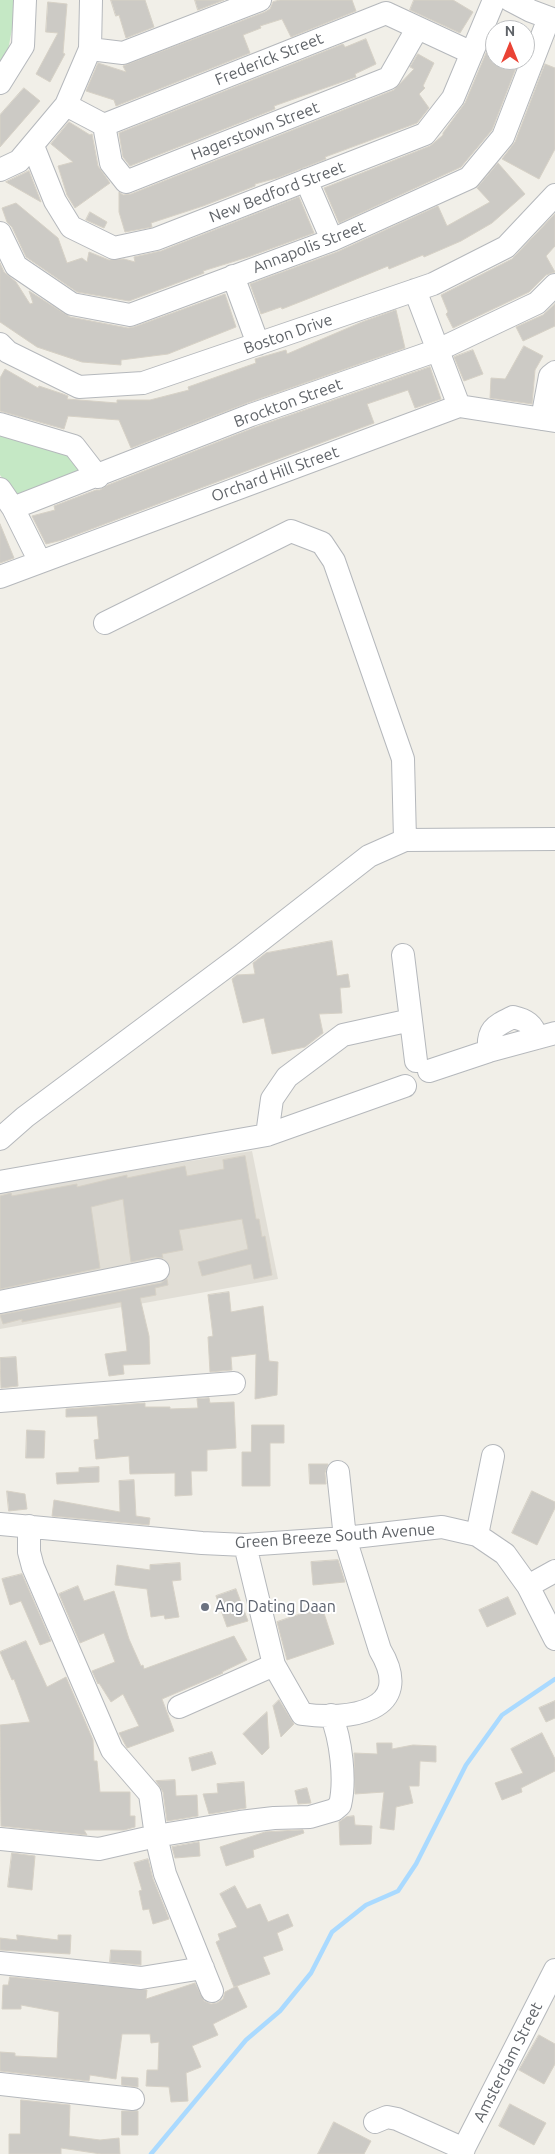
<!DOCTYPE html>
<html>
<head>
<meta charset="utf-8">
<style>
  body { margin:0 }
  #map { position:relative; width:555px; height:2154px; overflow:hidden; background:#f1efe8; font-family:Ubuntu,sans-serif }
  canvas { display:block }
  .north { position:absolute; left:485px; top:20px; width:50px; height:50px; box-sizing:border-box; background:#fff; border:1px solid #bfc1c3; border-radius:50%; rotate:0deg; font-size:14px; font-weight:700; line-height:20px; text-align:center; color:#5f6368 }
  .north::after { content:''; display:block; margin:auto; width:18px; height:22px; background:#ea4335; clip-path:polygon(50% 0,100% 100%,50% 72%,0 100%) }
</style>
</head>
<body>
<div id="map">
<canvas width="555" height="2154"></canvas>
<div class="north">N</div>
</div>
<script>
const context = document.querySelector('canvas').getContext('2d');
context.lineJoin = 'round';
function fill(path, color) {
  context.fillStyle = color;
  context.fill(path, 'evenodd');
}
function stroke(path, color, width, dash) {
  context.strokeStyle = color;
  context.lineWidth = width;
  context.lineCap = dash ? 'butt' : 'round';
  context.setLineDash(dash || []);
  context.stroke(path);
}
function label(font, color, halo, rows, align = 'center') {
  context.font = font + ' Ubuntu,sans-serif';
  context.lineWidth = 4;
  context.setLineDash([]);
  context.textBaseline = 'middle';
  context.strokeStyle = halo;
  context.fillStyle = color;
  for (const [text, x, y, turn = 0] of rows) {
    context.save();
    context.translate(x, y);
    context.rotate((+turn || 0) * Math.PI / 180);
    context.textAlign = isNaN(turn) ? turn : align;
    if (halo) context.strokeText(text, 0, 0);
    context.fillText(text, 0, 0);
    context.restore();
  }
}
const education = new Path2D(`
  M252 1151 278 1279 0 1329V1192Z`);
const green = new Path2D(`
  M0 0H15L16 8 6 61 0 69Z
  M0 432 68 455 80 473 19 500 0 475Z`);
const stream = new Path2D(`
  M151 2154 246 2040 280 2011 311 1973 332 1932 366 1905 398 1891 416 1864 466 1765 502 1715 555 1679`);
const building = new Path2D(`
  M111 0H145L154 27 126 38 119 15 116 16Z
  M195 0H224L198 10Z
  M280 0H352L356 11 291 37 282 19 260 26 261 28 243 35 250 53 116 106 114 100 86 91 98 63 126 72 123 66 265 12 270 9 273 2Z
  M414 0H453L473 12 460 33 410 10Z
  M48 2 67 4 63 53 65 54 50 82 36 74 58 33 46 32Z
  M495 32V60H519L492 130 461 167 339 223 324 188 430 146 435 142 443 135V133L465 103Z
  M366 39 376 64 355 74 356 77 274 106 275 109 130 166 123 157 119 133 343 44 345 47Z
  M418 54 434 63 423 86 425 88 419 94 429 108 417 123 325 157 326 159 277 178 255 184V186L203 206 151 223 152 227 125 232 119 212V192L123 195 131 194 394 90 414 69 410 67Z
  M545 64 555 68V149L539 179 502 159 515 142Z
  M24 88 40 101 0 147V115Z
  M69 122 90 135 92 134 98 166 110 183 75 208 67 195 58 166 73 162 51 144Z
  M498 163 525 194 492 223 461 241 424 257 423 255 389 269 388 266 310 298 282 309 281 307 261 314 250 284 337 252 438 206 447 226 490 202 477 188Z
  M29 171 41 202 6 182Z
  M299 197 314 233 248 257 203 271 204 273 129 301 77 292 26 257 12 227 7 222 2 208 16 203 58 238 67 263 82 258 87 262 89 252 109 260 124 259 135 262 134 257 161 251Z
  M90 212 107 222 104 228 86 220Z
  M555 214V246L546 256 555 272 546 275 529 292 453 328 446 314 448 312 441 295 512 259Z
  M0 263 4 272 16 282 30 304 33 303 29 291 70 317 128 328 134 327 225 294 236 327 168 354 121 360V365L82 362 37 347 0 322Z
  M555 304V326L523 341 516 327 543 315Z
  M396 310 405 348 247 403 131 448 119 420 68 416 64 429 0 411V378L5 369 38 388 39 386 63 394 68 396 67 399 117 403V400H150L189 390 188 387 256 363 255 359 286 350 287 354 362 322Z
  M524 346 543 356 535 370 532 404 490 398 491 378 505 379Z
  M473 350 483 374 464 381 454 357Z
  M430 367 441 399 415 408 408 390 367 404 374 423 62 540 46 544 32 516 55 510 54 506 96 490H100L108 485 256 427Z
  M0 524 14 558 0 563Z
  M332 941 337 976 348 974 350 987 340 988 342 1013 319 1014 323 1033 305 1047 272 1054 264 1018 243 1023 232 979 237 975 255 974 253 963 266 953Z
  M245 1156 256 1219H259L262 1237 265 1236 272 1275 254 1279 251 1264 202 1276 198 1262 248 1249 242 1219 179 1230 183 1250 162 1254 163 1258 155 1257 131 1262 123 1199 91 1207 100 1268 0 1289V1196L11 1193 12 1196 77 1184V1187L127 1175V1178L185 1166 187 1176 224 1169 223 1160Z
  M167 1279 168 1285 155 1288 156 1295 140 1298 149 1336 150 1364 123 1365 124 1374 109 1376 105 1354 127 1351 121 1302 22 1322V1319L3 1324 0 1315 161 1283Z
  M229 1292 231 1312 263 1306 269 1361 278 1362 277 1395 255 1399 256 1354 231 1357 232 1370 210 1372 208 1337 213 1336 208 1295Z
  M16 1357 18 1386 1 1388 0 1358Z
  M209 1398 210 1403 234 1402 236 1448 207 1450V1471H191L192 1495 175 1496V1473L130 1474 129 1456 96 1459 94 1440 99 1439 97 1416 66 1417V1409L145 1403V1407H170V1409L198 1408 197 1399Z
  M252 1425H284V1443H270V1486H242V1452H251Z
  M27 1430 45 1431 44 1458H26Z
  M309 1464H328L325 1473 326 1484H310Z
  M99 1467V1482L57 1484 56 1473 79 1472V1468Z
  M134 1480 136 1516 150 1518 149 1525 52 1516 54 1500 120 1512 119 1481Z
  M7 1491 25 1494 27 1509 9 1511Z
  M532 1491 555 1502V1508L537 1545 512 1533Z
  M338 1560 345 1582 313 1585 311 1562Z
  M180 1563 181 1580 172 1581 179 1617 165 1619 164 1615 151 1617 147 1589 115 1585 117 1565 150 1570V1565Z
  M22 1574 51 1641 40 1645 21 1601 10 1605 2 1579Z
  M78 1586 84 1601 114 1591 129 1639 141 1666 143 1665 144 1669 234 1636 247 1660 222 1672 223 1673 162 1699 174 1731 127 1748 119 1733 139 1726 123 1694 111 1702 99 1683 98 1684 92 1671 115 1662 104 1633 80 1643 59 1594Z
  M236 1589 248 1621 227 1627 216 1596Z
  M508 1597 516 1614 487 1627 479 1610Z
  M322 1607 334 1644 287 1660 277 1622Z
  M26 1641 47 1687 66 1677 93 1740 94 1761H97L100 1792H130V1816H135V1827L124 1830H84L87 1835 1 1826 0 1725 30 1722 14 1679 12 1680 0 1652Z
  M279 1700 294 1724 281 1737 273 1706Z
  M555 1701V1718L546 1722 539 1708Z
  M267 1712 269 1748 262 1755 243 1734Z
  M542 1733 555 1759V1771L521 1788 522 1792 502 1800 495 1783 523 1773 511 1749Z
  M377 1743H392V1749L413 1745 436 1746V1762L420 1761 419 1786H409L413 1803 396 1807 394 1830 380 1828 384 1792 355 1794 354 1753 377 1754Z
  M212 1752 216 1764 192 1771 189 1758Z
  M175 1780 176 1796 197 1795 198 1816 167 1821 163 1792 156 1781Z
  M244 1782 246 1808 209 1814 203 1794 218 1793 217 1784Z
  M307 1788 311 1803 298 1804 295 1791Z
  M354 1816 355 1825 372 1826 371 1844 340 1845 339 1822 346 1817Z
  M303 1830 304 1833 253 1850 254 1857 226 1866 220 1847 265 1832Z
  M199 1842 200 1856 175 1858 172 1847Z
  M12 1853 35 1856 32 1890 8 1887Z
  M148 1859 153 1879 169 1919 153 1924 149 1909 143 1910 139 1891 142 1890 134 1863Z
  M235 1886 247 1909 260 1904 268 1922 288 1914 293 1926 277 1933 283 1950 263 1957 270 1974 234 1987 216 1942 220 1940 218 1934 237 1927 220 1894Z
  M17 1935 58 1940V1935H71L70 1954 0 1950V1938L17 1940Z
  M111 1950 141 1951V1965L110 1962Z
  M10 1977 147 1990 146 1999 195 1983 204 2001 211 2004 217 2003 223 1999 225 1992 237 1986 247 2007 213 2024 218 2035 192 2046 201 2067 186 2073 188 2101 171 2102 169 2087 146 2086 147 2070H158L159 2042 151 2043 150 2034H122L116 2079 90 2075 89 2081 0 2071V2052L15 2053V2056L57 2058 59 2012 21 2005V2009H2L3 1985H8Z
  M539 2035 555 2044V2064L544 2084 519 2070Z
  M122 2077 138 2078V2087L122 2085Z
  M21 2100 70 2105 69 2136 100 2140 119 2138 120 2154H101L61 2148V2154H9V2134H20Z
  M510 2104 546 2123 534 2145 499 2126Z
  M122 2111H138V2135H122Z
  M334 2122 371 2141 364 2154H318Z`);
const minor = new Path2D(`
  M510 0 531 11 555 20
  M90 49 123 53 260 0
  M0 83 23 46 25 0
  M66 105 104 125 386 13 472 53
  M104 125 111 163 126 182 389 78 417 29
  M33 146 55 201 71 227 114 248 156 239 425 134 453 98 494 0
  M0 170 19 161 66 105 90 49 91 0
  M306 180 332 240
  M0 233 16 266 72 304 130 315 332 240 469 178 503 137 549 18
  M233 276 258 344
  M415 290 459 406
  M0 344 8 352 79 387 143 383 433 284 506 247 555 195
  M542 419 550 376 555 372
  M0 424 74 446 98 477
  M0 489 13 508 40 562
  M13 508 251 415 438 350 537 303 555 285
  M0 577 459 406 555 421
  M105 623 291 531 322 543 334 561 403 759 405 840
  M403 955 416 1061
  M489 1051C487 1029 495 1026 513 1017 526 1020 533 1024 537 1038
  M429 1071 489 1051 555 1033
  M267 1135 272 1099 287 1077 343 1035 411 1020
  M0 1139 25 1117 242 955 369 856 405 840 555 839
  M0 1182 267 1135 405 1086
  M0 1302 158 1270
  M0 1401 234 1383
  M0 1524 202 1543 245 1545 345 1538 442 1527 477 1535 505 1554 528 1586 555 1639
  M29 1526V1552L33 1567 112 1750 150 1794 156 1836 165 1874 212 1991
  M477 1535 493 1456
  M245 1545 274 1665 302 1714C348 1721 417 1712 380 1650L345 1538 338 1472
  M528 1586 555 1571
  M179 1707 274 1665
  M0 1839 99 1849 156 1836 240 1822 274 1818 310 1817 334 1810 340 1805C346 1780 341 1739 331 1715
  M0 1963 141 1978 203 1968
  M0 2084 133 2099
  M375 2122 387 2117 397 2119 464 2149
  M461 2154 555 1970`);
const markers = [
  [205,1607,5,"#6b7280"]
];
const streetNames = [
  ["Frederick Street",269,59,-22],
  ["Hagerstown Street",255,131,-21],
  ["New Bedford Street",277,192,-21],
  ["Annapolis Street",309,247,-21],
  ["Boston Drive",288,334,-19],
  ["Brockton Street",288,403,-20],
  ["Orchard Hill Street",275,474,-20],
  ["Green Breeze South Avenue",335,1536,-4],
  ["Amsterdam Street",508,2062,-63]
];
const worshipNames = [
  ["Ang Dating Daan",215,1607]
];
fill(education, '#e1ded6');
fill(green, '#c5e8c5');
stroke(stream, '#aadaff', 4.5);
fill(building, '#cccac5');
stroke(building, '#d6d1c6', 1);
stroke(minor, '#b5b8bc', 24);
stroke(minor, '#fff', 22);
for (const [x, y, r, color] of markers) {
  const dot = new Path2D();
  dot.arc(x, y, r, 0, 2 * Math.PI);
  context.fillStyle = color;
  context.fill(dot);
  stroke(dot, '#fff', 2);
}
label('16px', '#5f6368', '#fff', streetNames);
label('16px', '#5b616d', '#fff', worshipNames, 'left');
</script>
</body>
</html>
